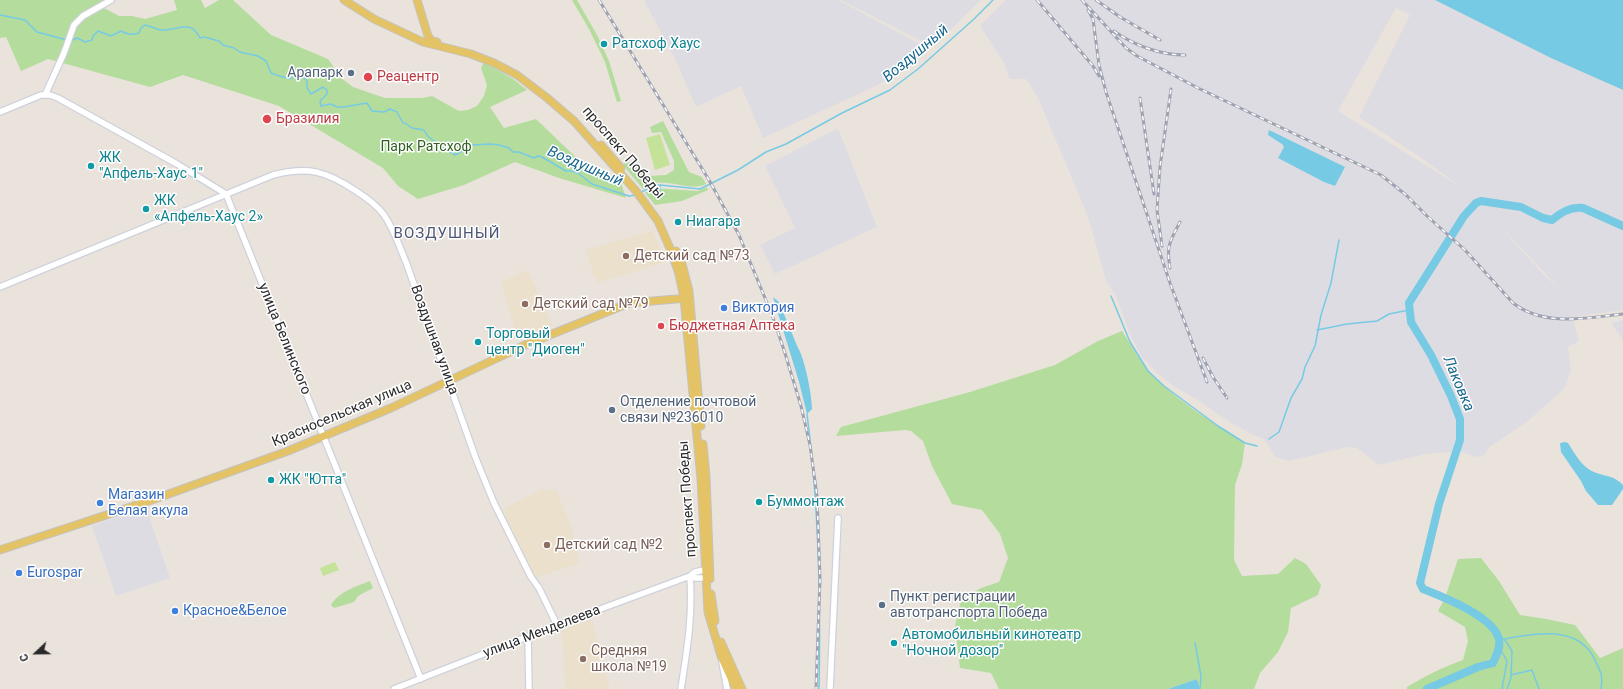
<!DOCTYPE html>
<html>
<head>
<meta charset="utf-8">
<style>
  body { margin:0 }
  #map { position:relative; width:1623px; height:689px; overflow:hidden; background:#eae3dc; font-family:Roboto,sans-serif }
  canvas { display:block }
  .north { position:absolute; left:16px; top:633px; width:40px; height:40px; -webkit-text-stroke:3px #fff; paint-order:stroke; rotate:248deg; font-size:11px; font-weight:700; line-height:16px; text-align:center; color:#292929 }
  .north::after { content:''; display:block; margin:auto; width:14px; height:18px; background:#292929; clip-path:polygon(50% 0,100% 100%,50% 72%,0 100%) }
</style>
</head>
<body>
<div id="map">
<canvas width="1623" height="689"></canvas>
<div class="north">С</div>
</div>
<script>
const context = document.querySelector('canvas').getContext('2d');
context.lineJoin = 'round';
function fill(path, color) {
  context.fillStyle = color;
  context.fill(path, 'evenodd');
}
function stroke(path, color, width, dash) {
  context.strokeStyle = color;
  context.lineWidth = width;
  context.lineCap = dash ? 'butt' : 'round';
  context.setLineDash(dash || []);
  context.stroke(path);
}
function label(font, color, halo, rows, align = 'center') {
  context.font = font + ' Roboto,sans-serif';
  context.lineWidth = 3;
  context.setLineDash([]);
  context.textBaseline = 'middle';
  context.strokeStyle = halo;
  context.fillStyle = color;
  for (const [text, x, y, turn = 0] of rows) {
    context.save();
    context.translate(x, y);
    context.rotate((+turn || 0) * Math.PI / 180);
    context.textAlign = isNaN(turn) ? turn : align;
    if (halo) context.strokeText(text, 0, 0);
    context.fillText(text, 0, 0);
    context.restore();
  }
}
const industrial = new Path2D(`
  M644 0H838L929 49 878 85 763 138 741 86 696 107 678 65Z
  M841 0H981L933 47Z
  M1006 0H1438L1623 91V310L1572 317 1579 341 1568 347 1571 371 1564 389 1528 421 1488 448 1485 455 1477 457 1461 452H1449L1425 454 1379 465 1357 448 1347 447 1289 461 1276 457 1263 438 1255 436 1231 423 1196 399 1172 385 1156 372 1141 356 1131 337 1116 296 1106 280 1087 214 1038 98 1026 79H1010L1004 63 980 26ZM1396 8 1410 15 1359 117 1420 157 1461 187 1338 111ZM1504 231H1505L1560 289 1543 274Z
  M838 128 877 227 775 274 760 245 795 228 765 166Z
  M1623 320V340L1611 323Z
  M146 507 170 578 116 596 92 526Z`);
const education = new Path2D(`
  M653 231 666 262 597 283 596 277H593L592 268 585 250Z
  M528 270 553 326 518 340 501 282Z
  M555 488 572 528 579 563 535 578 502 509 544 489 548 491Z
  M592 619 610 689H565L562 630Z`);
const green = new Path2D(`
  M0 0H107L102 7 119 16H132L145 19 177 10 174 0H201L205 8 219 0H233L271 35 328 59 341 78 353 87 385 98H423L432 96 459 111 468 110 477 106 484 96 487 85 481 68 484 62 513 79 527 90 490 107 504 128 536 119 586 167 603 170 621 183 626 198 559 178 515 162 464 185 418 199 398 186 383 168 279 106 183 75 150 87 48 59 21 71 6 37 0 38Z
  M572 0H577L597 35 609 61 621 101 617 102 605 62 589 29Z
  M663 121 689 172 702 177 706 184C689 192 669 178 651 184 649 185 646 188 643 189L622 164 629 162 648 176 666 175 674 170V161L661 132 652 133 650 127Z
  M707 187 708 190 682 201 655 205 645 193 653 188 698 191Z
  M1122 331C1131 344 1139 360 1149 372 1174 398 1214 424 1245 443L1242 464 1235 485 1234 560 1242 576 1278 574 1295 558 1306 564 1321 585 1318 595 1291 608 1288 632 1278 652 1260 673 1254 689H1200L1197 679 1168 689H999L991 673 960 668 955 626 961 600 981 588 999 582 1008 558 1000 534 982 510 952 504 932 466 923 441 911 431 905 430 836 436 841 427 970 392 1055 365 1098 341Z
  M1481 558 1499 581 1520 615 1546 619 1575 625 1600 658 1623 648V689H1407V687C1425 676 1443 667 1463 660L1468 641 1465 627 1438 611 1445 598 1458 559Z
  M370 581 373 588 358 596 354 602 334 608 331 605C338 592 357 586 370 581Z`);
const pitch = new Path2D(`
  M660 134 670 165 655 170 646 138Z
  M335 562 339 570 323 576 320 568Z`);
const water = new Path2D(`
  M1435 0H1623V90L1551 58Z
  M1269 130 1345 167 1335 186 1324 182 1278 158 1284 147 1282 144 1268 135Z
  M773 297 779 302 798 348C805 359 812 396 812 409L807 414 799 382Z
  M1565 442 1568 443C1574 452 1580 464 1590 470 1602 477 1613 474 1623 485V489L1612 505H1598L1586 491 1581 481 1561 452 1560 443Z
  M1197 679 1200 689H1168Z`);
const stream = new Path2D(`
  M0 15 25 20 37 32 67 40
  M71 41 77 38 85 42 92 40 93 36 98 31 111 36 121 31C128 35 132 35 139 33L141 28 145 25C152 26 158 31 163 30 179 30 191 19 200 38L204 37 219 41 223 45 234 48 240 52 258 56 266 61 271 73C276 75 282 77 287 78 296 81 298 71 307 81V88L311 94 323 87 327 90V94L320 101 321 106 331 104 337 107H344L367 103 372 111 384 112 390 109 397 112 403 123H405L412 128 424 130C425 132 426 134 428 136 429 138 453 154 455 155L472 145 491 144 499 145 509 148 513 152H519L534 158 538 156 542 157 566 171H572L578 173 592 184 629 196 636 195
  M640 193 652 186 660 185 700 189 738 170 766 152 786 144 842 113 890 90 918 69 974 19 993 0
  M659 198 660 185
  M1111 296 1130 342 1148 371 1164 386 1218 426 1245 443 1257 446
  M1317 330 1347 324 1377 321 1389 314 1409 310
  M807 414C819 507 821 595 819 689
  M1269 439 1279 432 1291 398 1302 379 1305 367 1315 346 1321 315 1331 283 1339 240
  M1499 640C1531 634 1578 623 1595 660 1601 673 1603 674 1601 689
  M1505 640 1512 651 1511 678 1507 689
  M1195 643 1201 676 1200 689
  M1499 647 1507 661 1502 689
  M1511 675 1532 670 1539 689`);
const river = new Path2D(`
  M1427 689 1478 667 1493 663C1496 656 1501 647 1499 639 1493 616 1443 597 1423 589L1420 583 1439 504 1460 440V419L1451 396 1431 355 1411 322 1409 303 1464 216 1476 203 1481 201 1521 207 1543 218 1552 220C1560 213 1571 206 1583 208L1623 226`);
const minor = new Path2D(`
  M45 95 64 53 74 25 83 16 111 0
  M0 112 41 95H50L58 98 177 164 226 194 421 679
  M0 287 273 175C308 166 326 171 356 191 367 198 377 205 384 215 394 229 399 246 406 262L476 459 494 503 531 577 539 588 557 625
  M690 576 695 578H709
  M528 637 529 689
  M722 662 727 689
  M394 689 557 625 690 576 695 572 709 569
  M681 689C687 650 693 615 690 576
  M830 689 838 518`);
const major = new Path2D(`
  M344 0 374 19 423 42 471 54 494 63 517 75 546 97 574 121 636 191 658 221 672 253 679 274 684 298 701 479 708 612 721 656 736 689
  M417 0 428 36 432 41 437 42
  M601 145 621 168
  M676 251 682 264 689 291 701 426
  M703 444 706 476 710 579
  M0 550 152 500 288 451 391 408 525 345 629 303 688 298
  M711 594 715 621
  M721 642 742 689`);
const rail = new Path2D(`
  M599 0 709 180 739 235 772 315 784 350 801 406 810 445 817 496 820 579 816 689
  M1037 0 1093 66 1099 76
  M1082 0 1126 48 1137 56 1198 88 1381 175 1406 195 1428 217 1465 250 1513 303C1544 327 1586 318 1623 314
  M1096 0 1120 17 1160 40
  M1088 10 1093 19 1099 65 1106 92 1170 283 1207 382
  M1114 31C1133 45 1160 55 1185 55
  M1140 98 1154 194
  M1162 246 1157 210 1160 167 1171 89
  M1170 268C1166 246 1170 241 1180 222
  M1203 358 1213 377 1227 398`);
const markers = [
  [604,44,4,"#0f9aa8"],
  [351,73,4,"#5c6f8a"],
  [368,77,5,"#e0444e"],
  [267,119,5,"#e0444e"],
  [91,166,4,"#0f9aa8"],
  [146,209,4,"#0f9aa8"],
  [678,222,4,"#0f9aa8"],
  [626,256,4,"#8d6e63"],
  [525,304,4,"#8d6e63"],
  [724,308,4,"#3f7fe0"],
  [661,326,4,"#e0444e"],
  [478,342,4,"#0f9aa8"],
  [612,410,4,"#5c6f8a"],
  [271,480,4,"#0f9aa8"],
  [759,502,4,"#0f9aa8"],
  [100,503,4,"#3f7fe0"],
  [547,545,4,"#8d6e63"],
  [19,573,4,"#3f7fe0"],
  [882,605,4,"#5c6f8a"],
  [175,611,4,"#3f7fe0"],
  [894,643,4,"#0f9aa8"],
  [583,659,4,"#8d6e63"]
];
const cultureNames = [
  ["Ратсхоф Хаус",612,44],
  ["ЖК",99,158],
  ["\"Апфель-Хаус 1\"",99,174],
  ["ЖК",154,201],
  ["«Апфель-Хаус 2»",154,217],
  ["Ниагара",686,222],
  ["Торговый",486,334],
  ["центр \"Диоген\"",486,350],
  ["ЖК \"Ютта\"",279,480],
  ["Буммонтаж",767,502],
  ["Автомобильный кинотеатр",902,635],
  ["\"Ночной дозор\"",902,651]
];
const serviceNames = [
  ["Арапарк",343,73,"right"],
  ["Отделение почтовой",620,402],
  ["связи №236010",620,418],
  ["Пункт регистрации",890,597],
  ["автотранспорта Победа",890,613]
];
const healthNames = [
  ["Реацентр",377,77],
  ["Бразилия",276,119],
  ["Бюджетная Аптека",669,326]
];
const parkNames = [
  ["Парк Ратсхоф",426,147]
];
const streetNames = [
  ["проспект Победы",623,153,49],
  ["улица Белинского",284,339,68],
  ["Воздушная улица",434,340,70],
  ["Красносельская улица",342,414,-23],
  ["проспект Победы",688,499,-94],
  ["улица Менделеева",542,632,-21]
];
const educationNames = [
  ["Детский сад №73",634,256],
  ["Детский сад №79",533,304],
  ["Детский сад №2",555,545],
  ["Средняя",591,651],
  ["школа №19",591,667]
];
const shopNames = [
  ["Виктория",732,308],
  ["Магазин",108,495],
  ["Белая акула",108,511],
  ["Eurospar",27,573],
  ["Красное&Белое",183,611]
];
const waterNames = [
  ["Воздушный",916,54,-40],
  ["Воздушный",585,167,23],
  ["Лаковка",1458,384,67]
];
const neighbourhoodNames = [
  ["ВОЗДУШНЫЙ",447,234]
];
fill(industrial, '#dedce3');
fill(education, '#eae0cc');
fill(green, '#b4dc9d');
fill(pitch, '#c5e299');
fill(water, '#77cae3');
stroke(stream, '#77cae3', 1.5);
stroke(river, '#77cae3', 8);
stroke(minor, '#ced1dc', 8);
stroke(major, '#c3c3c3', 9);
stroke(minor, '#fff', 5.5);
stroke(major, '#e4c367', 7);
stroke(rail, '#9fa2b1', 3);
stroke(rail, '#fff', 1.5, [4.5]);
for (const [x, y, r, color] of markers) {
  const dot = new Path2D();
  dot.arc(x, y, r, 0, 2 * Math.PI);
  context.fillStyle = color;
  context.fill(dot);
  stroke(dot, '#fff', 1.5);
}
label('14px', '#0d838f', '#fff', cultureNames, 'left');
label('14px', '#4e5e75', '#fff', serviceNames, 'left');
label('14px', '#be3a42', '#fff', healthNames, 'left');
label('14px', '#2f5f20', '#fff', parkNames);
label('14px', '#292929', '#fff', streetNames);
label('14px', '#785e54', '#fff', educationNames, 'left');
label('14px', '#366cbe', '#fff', shopNames, 'left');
label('italic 15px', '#19688d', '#fff', waterNames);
context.letterSpacing = '1px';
label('15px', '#4d5675', '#fff', neighbourhoodNames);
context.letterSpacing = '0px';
</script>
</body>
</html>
